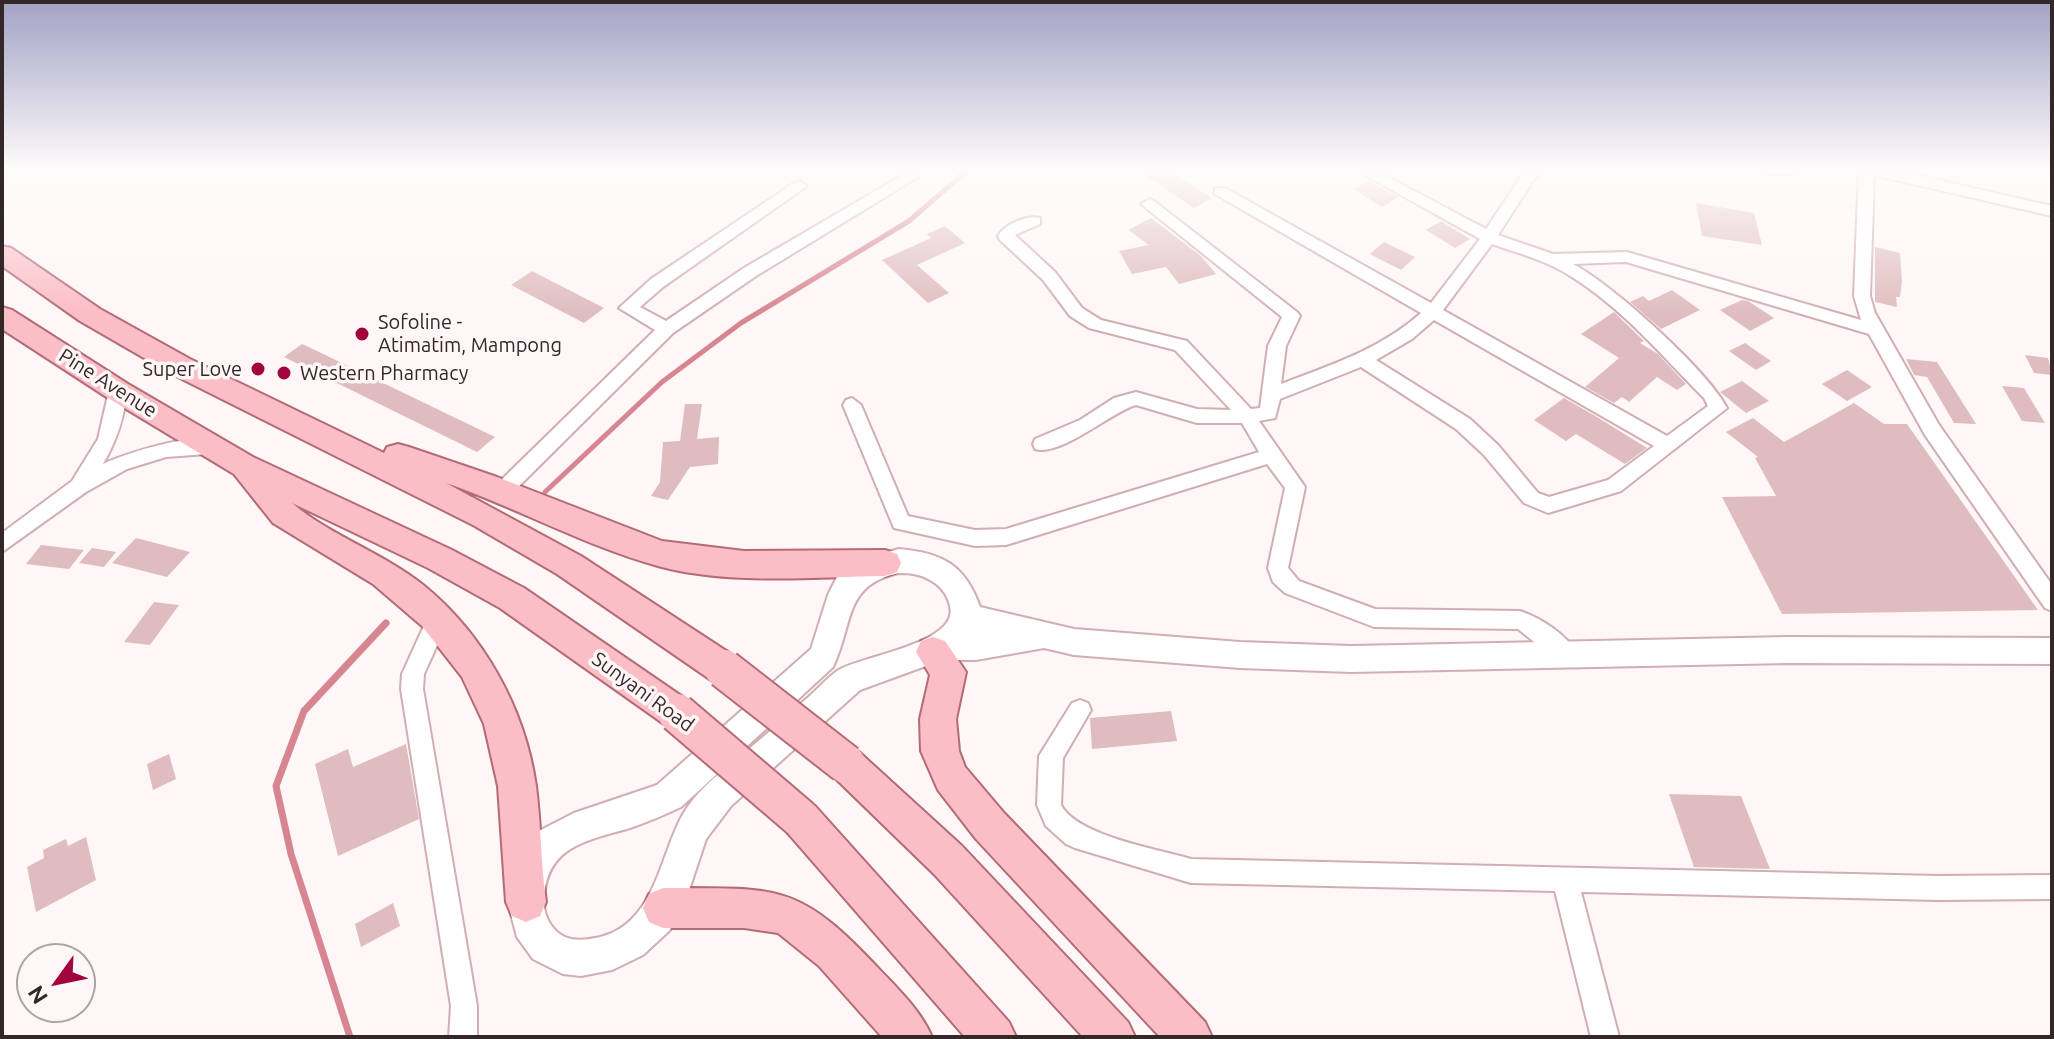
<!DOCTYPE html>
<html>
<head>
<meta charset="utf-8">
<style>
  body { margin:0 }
  #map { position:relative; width:2054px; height:1039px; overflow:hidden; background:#fef6f7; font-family:Ubuntu,sans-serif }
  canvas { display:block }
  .frame { position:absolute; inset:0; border:4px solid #342728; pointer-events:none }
  .north { position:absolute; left:16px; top:943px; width:80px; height:80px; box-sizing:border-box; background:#fef6f7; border:2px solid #ada3a4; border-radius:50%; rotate:237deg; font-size:22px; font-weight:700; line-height:32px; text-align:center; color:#342728 }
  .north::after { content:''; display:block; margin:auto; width:28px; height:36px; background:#a1033c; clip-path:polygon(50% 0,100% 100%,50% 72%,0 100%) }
</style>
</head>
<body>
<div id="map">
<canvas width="2054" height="1039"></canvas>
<div class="frame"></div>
<div class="north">N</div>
</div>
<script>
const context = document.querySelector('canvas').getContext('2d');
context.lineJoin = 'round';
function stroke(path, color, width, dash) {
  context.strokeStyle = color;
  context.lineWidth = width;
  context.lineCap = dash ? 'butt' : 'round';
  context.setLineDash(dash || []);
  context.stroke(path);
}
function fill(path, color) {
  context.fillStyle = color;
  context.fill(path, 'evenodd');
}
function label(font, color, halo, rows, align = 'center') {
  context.font = font + ' Ubuntu,sans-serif';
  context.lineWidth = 7;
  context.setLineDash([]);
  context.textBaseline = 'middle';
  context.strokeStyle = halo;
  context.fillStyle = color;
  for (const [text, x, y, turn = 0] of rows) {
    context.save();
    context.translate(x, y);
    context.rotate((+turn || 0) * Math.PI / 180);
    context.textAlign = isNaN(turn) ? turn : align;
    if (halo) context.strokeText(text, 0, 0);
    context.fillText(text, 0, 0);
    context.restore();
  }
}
const streamFar1 = new Path2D(`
  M545 492 662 382 741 323 909 221 969 169`);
const stream = new Path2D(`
  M350 1037 291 854 276 786 304 711 386 623`);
const building = new Path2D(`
  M1136 169H1166L1212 198 1194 208Z
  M1369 181 1398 197H1399L1382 207 1353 189Z
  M1696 203 1754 213 1762 245 1702 236Z
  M1151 218 1201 256 1216 274 1179 284 1166 267 1132 274 1119 251 1149 245 1128 230Z
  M1441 221 1470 239 1455 248 1426 230Z
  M945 226 965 243 917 265 949 293 928 303 882 260 931 238 927 234Z
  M1384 242 1415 257 1401 270 1370 254Z
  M1875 247 1900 253 1902 281 1900 297H1896L1897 307 1875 302Z
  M532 271 604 308 584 323 511 285Z
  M1672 290 1700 310 1661 329 1630 302 1643 296 1649 301Z
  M1742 300 1748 301 1774 318 1750 331 1720 310Z
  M1614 312 1644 341 1640 343 1658 354 1686 384 1677 390 1657 377 1629 402 1622 397 1614 403 1585 387 1619 358 1581 334Z
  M1745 343 1771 361 1756 370 1729 351Z
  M302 344 319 352 495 437 477 452 284 357Z
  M2025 355 2048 358 2052 375 2034 373Z
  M1906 359 1937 362 1976 424 1954 423 1927 377 1914 375Z
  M1847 370 1872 387 1847 401 1822 384Z
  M1742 381 1769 401 1746 413 1720 392Z
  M2002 386 2024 388 2045 423 2022 421Z
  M1564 398 1597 417 1647 448 1625 464 1576 434 1566 441 1534 420Z
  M1854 403 1884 424H1907L2038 610 1782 614 1722 497 1776 496 1755 458 1758 457 1726 432 1753 418 1784 442Z
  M685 404H702L697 439 719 437 718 464 690 467 668 500 651 496 660 482 663 442 680 441Z
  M136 538 190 552 167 577 112 563Z
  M41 545 84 550 69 569 26 564Z
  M92 548 116 552 104 567 79 563Z
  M154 602 179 605 150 645 124 642Z
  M1171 711 1177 741 1092 749 1090 718Z
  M406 744 419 819 338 856 315 764 348 749 353 767Z
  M169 754 176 779 153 790 147 764Z
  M1669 794 1741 796 1770 869 1694 867Z
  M86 837 96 880 36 912 27 867 44 858 43 850 66 839 68 846Z
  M393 903 400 926 361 947 355 924Z`);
const street = new Path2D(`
  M913 169 918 171V177L756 276 673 333 508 497H494L491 492 494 487 655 330 619 308 651 279 794 183 799 181 807 186 663 287 640 307 666 321 744 268Z
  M1354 169H1373L1486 229 1526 169H1541L1498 235 1553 254 1627 252 1861 320 1854 296 1859 169H1890L2052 206V216L1874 175 1870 296 1875 313 1939 425 2052 585V611L2045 608 1925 435 1869 334 1626 262 1573 264C1612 284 1708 371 1727 408L1621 491 1548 513 1524 503 1484 455 1456 429 1361 367 1280 399 1275 418 1259 421 1305 487 1288 568 1299 581 1375 609 1520 611C1540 618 1567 634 1577 654L1574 661 1566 663 1558 661 1518 629 1374 627 1285 593 1273 582 1268 568 1285 488 1267 464 1006 545 975 546 894 528 843 405 846 400 852 398 861 405 908 516 975 530 1006 529 1259 452 1242 423H1197L1136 405C1111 412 1061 457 1035 449L1033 444 1035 439 1080 420 1114 398 1136 392 1197 409 1231 410 1175 350 1089 328 1070 316 1043 280 1000 240 998 236C1005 224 1026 215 1040 218V224L1015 235 1055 272 1082 308 1101 320 1187 341 1251 409 1260 408 1268 346 1282 317 1141 204 1149 199 1154 201 1297 312 1300 316 1286 346 1281 384C1331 365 1381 349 1421 313L1215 194V188H1225L1431 303 1480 239ZM1492 244C1520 254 1548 261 1572 277 1622 308 1663 357 1704 398L1708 406 1667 436 1443 310ZM1434 320 1654 446 1608 480 1549 497 1538 493 1498 445 1470 419 1376 360 1412 339Z
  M1756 169H1803C1793 176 1766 176 1756 169Z
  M118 385 127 391C124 418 117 440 103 464 124 454 209 425 224 448L222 453 166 457 127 469 86 492 2 552V533L72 481 98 439 109 391Z
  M439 608 447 611 450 617 424 674 423 689 477 1006V1037H449L451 1006 401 689 402 674 428 617 431 611Z
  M1080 700 1088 703 1091 710 1063 758 1061 805C1077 836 1158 849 1191 859L1939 876 2052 875V899L1939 900 1581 892 1619 1037H1591L1555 891 1191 883 1075 848 1066 844 1046 826 1037 805 1039 756 1072 703Z`);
const secondary = new Path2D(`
  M899 549C943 553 965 565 980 607L1074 629 1240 642 1351 646 1788 637 2052 638V664L1788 663 1351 672 1240 668 1074 655 1044 648 976 660H942L860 690 731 806 706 839 689 890 670 930 643 955 612 970 581 976 563 974 533 959 517 937 508 903 519 860 537 832 574 813 657 785 811 649 828 595 838 575 849 565 865 558ZM899 573C909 573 920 574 928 579 940 585 947 593 950 606 960 644 859 656 837 671 826 679 816 691 805 700 780 723 754 745 727 767 710 781 693 796 682 816 659 858 654 928 595 938 586 940 574 941 565 937 552 931 544 917 544 903 544 846 586 841 630 828 648 822 664 815 681 807L833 667C854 623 843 585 899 573Z`);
const primary = new Path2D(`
  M2 246 11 248 100 309 190 359 384 453 387 447 398 444 409 447 497 477 662 541 744 551 885 550 897 554 901 563 897 572 885 576C814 577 726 585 658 566 585 546 518 508 446 483L581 556 737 658 742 669 737 680 724 684 711 680 557 574 473 525 170 373 80 321 2 266Z
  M2 307 12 310 128 384 253 457 452 550 524 588 690 702 695 713 690 724 677 729 664 724 500 608 428 568 292 503C331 536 381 552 422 584 483 633 525 708 536 786 541 825 541 864 546 902L540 916 526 922 512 916 506 902 498 786 484 724 462 677 422 626 373 584 273 523 234 474 108 398 2 329Z
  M933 637 945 641 966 672 956 719 959 751 965 767 1004 813 1205 1022 1212 1037H1160L976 839 938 790 921 751 920 719 930 675 916 652 921 641Z
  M846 747 859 752 962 846 1128 1022 1135 1037H1083L934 874 833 776 827 764 833 752Z
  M801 801 815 806 1009 1022 1016 1037H965L787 832 782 819 787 806Z
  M663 888C779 889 797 881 880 970 899 990 921 1011 932 1037H882L819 966 778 933 744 928H663L649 922 643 908 649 894Z`);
const primaryBridge = new Path2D(`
  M724 669 846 764
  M677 713 801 819`);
const markers = [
  [362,334,8,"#a1033c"],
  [258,369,8,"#a1033c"],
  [284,373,8,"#a1033c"]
];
const poiNames = [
  ["Sofoline -",378,322],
  ["Atimatim, Mampong",378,345],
  ["Super Love",242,369,"right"],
  ["Western Pharmacy",300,373]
];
const streetNames = [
  ["Pine Avenue",108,383,32],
  ["Sunyani Road",643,692,36]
];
stroke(streamFar1, '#d78691', 5);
stroke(stream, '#d78691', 7);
fill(building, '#dfbcbf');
stroke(street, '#d1aeb1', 4);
stroke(secondary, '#d1aeb1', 4);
stroke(primary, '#b36c76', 4);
fill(street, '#fff');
fill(secondary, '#fff');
fill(primary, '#fbbdc6');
stroke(primaryBridge, '#b36c76', 42, []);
stroke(primaryBridge, '#fbbdc6', 38);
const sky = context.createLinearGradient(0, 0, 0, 315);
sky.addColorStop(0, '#a1a2c5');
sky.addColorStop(0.54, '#fffbfb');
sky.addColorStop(1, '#fffbfb00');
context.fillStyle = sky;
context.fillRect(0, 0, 2054, 315);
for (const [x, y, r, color] of markers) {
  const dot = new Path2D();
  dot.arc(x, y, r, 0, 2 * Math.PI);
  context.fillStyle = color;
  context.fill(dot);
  stroke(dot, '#fef6f7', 3);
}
label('20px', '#342728', '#fef6f7', poiNames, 'left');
label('20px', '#342728', '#fef6f7', streetNames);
</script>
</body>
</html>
